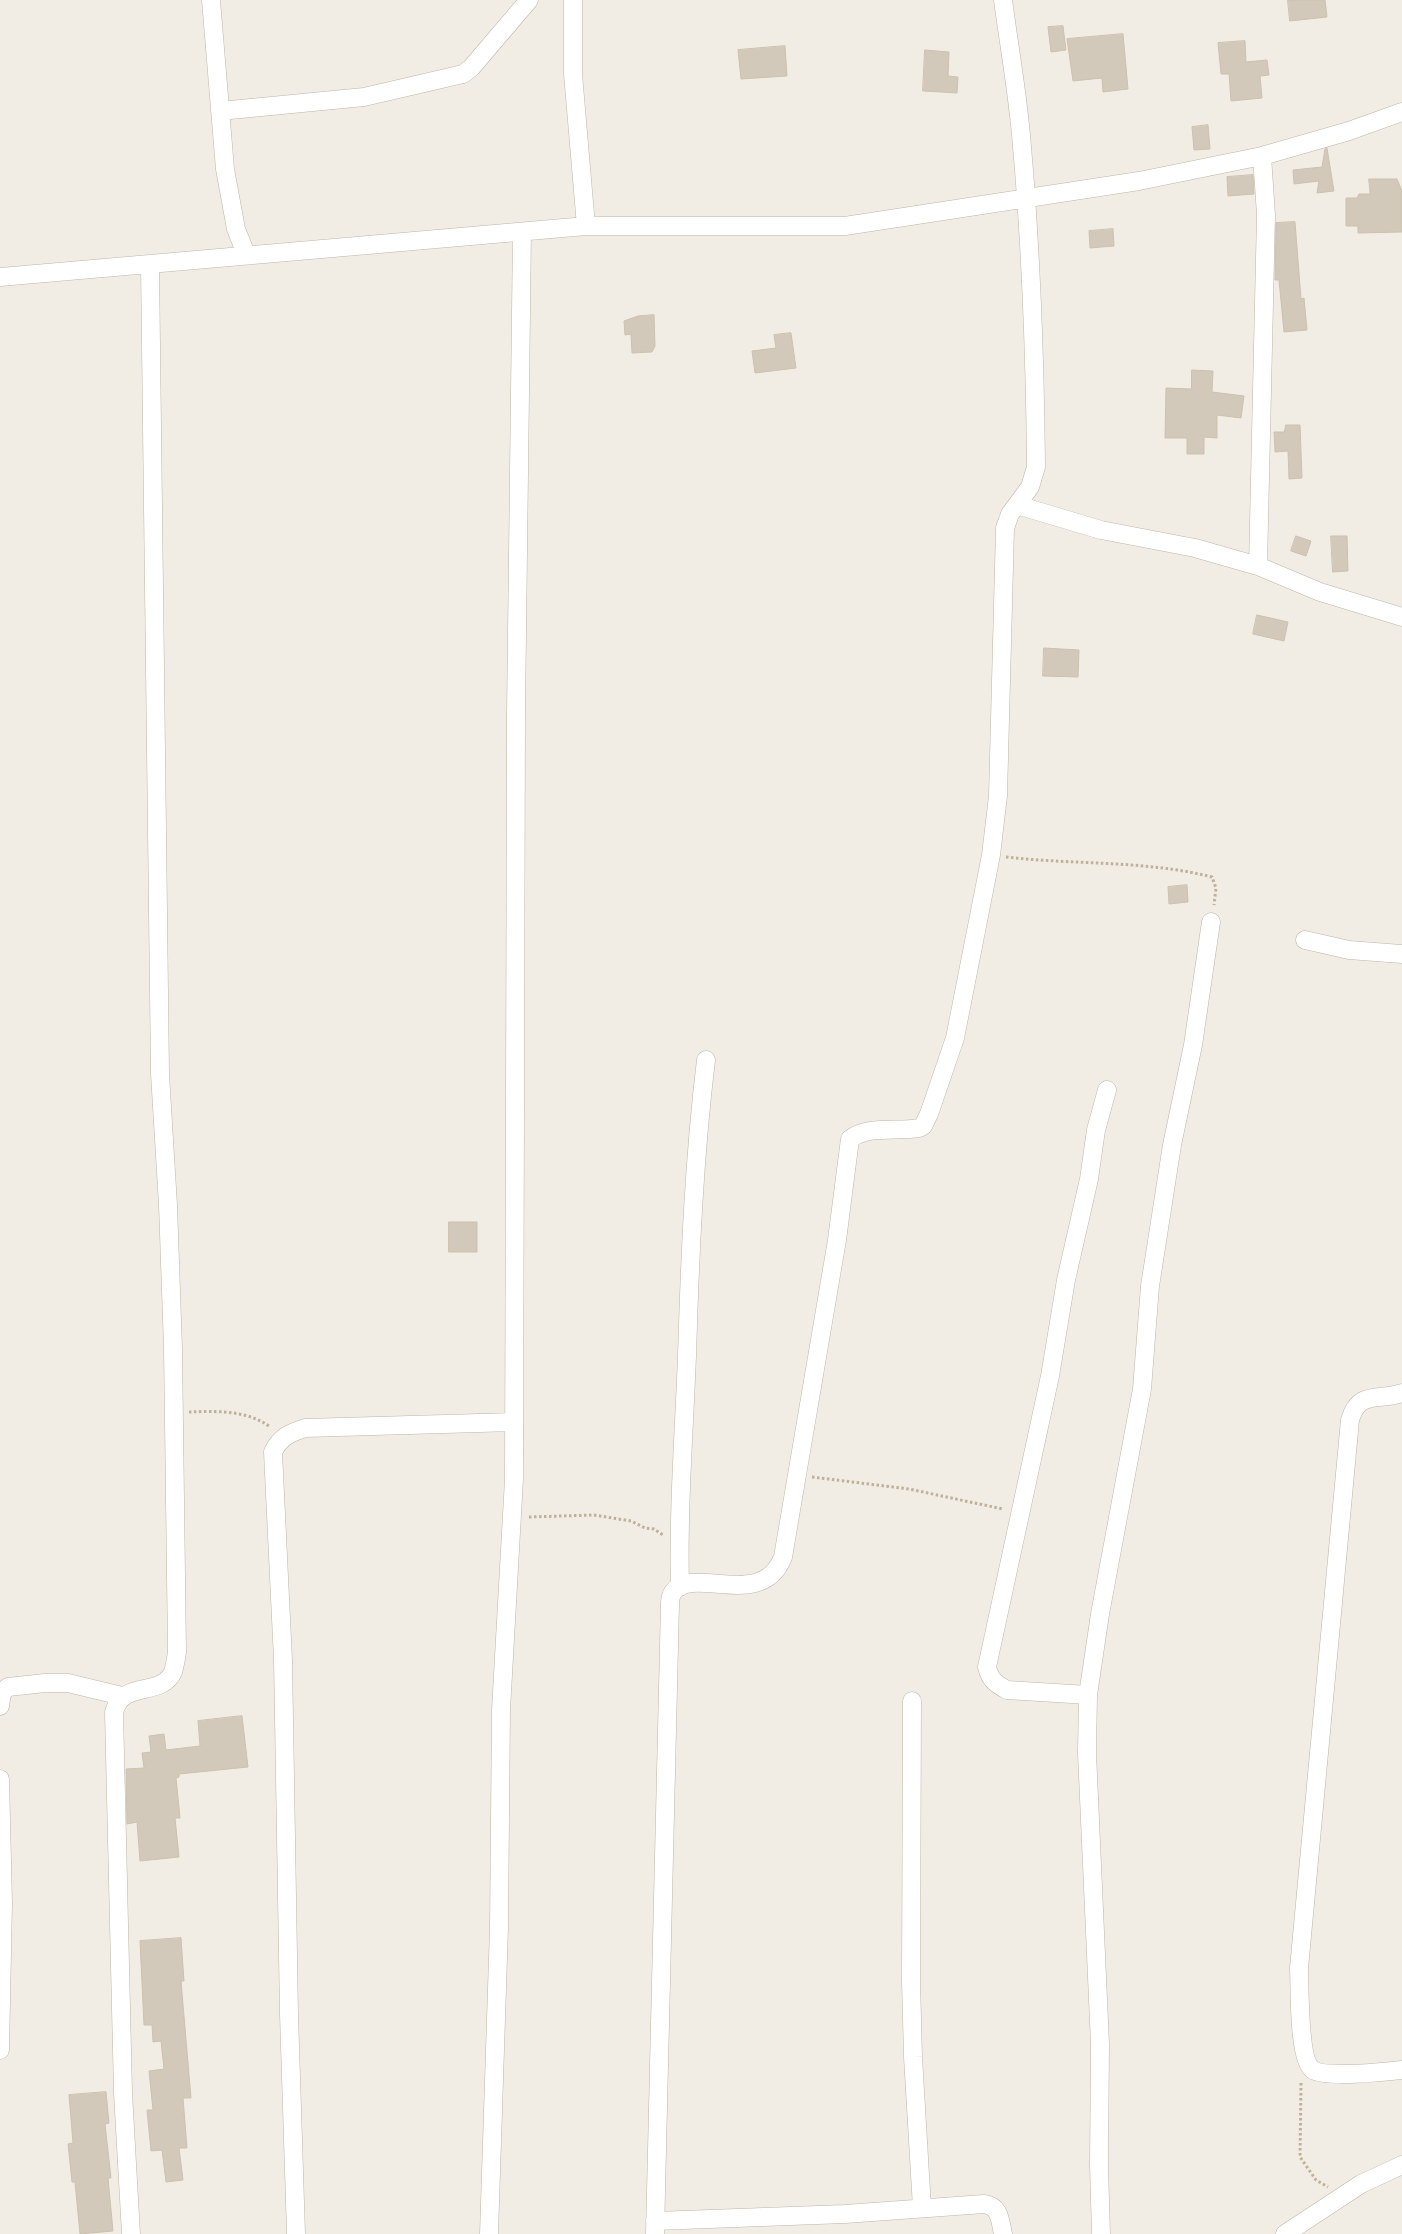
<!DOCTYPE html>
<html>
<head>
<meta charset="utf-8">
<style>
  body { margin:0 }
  canvas { display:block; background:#f2ede4 }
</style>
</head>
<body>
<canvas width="1402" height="2234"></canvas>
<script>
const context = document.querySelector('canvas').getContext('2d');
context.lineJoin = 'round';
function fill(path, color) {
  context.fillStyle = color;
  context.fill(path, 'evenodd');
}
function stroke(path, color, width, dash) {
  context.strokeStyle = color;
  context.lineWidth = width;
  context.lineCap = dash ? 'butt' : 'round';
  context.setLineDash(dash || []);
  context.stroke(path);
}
const building = new Path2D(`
  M1288 0H1325L1327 17 1290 21Z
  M1063 26 1066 50 1051 52 1048 27Z
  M1123 34 1128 89 1103 92 1102 78 1073 81 1067 39Z
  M1245 41 1246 62 1267 60 1269 75 1260 76 1262 98 1231 101 1229 74H1221L1218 43Z
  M785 46 787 76 741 79 738 50Z
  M925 50 949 52 948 76 958 77 957 93 923 91Z
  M1208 125 1210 149 1194 150 1192 127Z
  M1327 148 1334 191 1317 193 1319 181 1294 184 1293 170 1322 167 1325 149Z
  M1253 175 1254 194 1228 196 1227 177Z
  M1369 179H1397L1402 191V232L1358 233V226H1346V198H1357L1359 194H1370Z
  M1295 222 1301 299 1304 298 1307 330 1284 332 1279 280H1275L1276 223Z
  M1113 229 1114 246 1090 248 1089 231Z
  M654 315 655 346 652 352 632 353 631 334 625 335 624 321 638 316Z
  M791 333 796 368 755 373 752 351 776 348 774 335Z
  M1192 370 1213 371 1212 392 1244 396 1241 418 1217 415V438L1204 437V454H1187V438H1165L1166 388 1191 389Z
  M1286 425H1300L1302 478 1289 479 1288 451 1275 452 1274 432H1284Z
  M1296 536 1311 541 1306 556 1291 551Z
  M1331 536H1347L1348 571 1333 572Z
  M1257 615 1288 622 1284 641 1253 634Z
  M1044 648 1079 650 1078 677 1043 676Z
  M1187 885 1188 902 1169 904 1168 887Z
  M449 1222H477V1252H449Z
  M242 1716 248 1767 179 1774V1777L176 1778 180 1818H175L179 1857 140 1861 137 1822 127 1824 126 1769 144 1768 142 1753 151 1752 149 1736 164 1734 166 1750 200 1746 198 1721Z
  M181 1938 184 1981H181L191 2098H183L187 2148H179L183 2180 166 2182 162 2150 151 2151 147 2110H153L149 2071 164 2069 161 2041 153 2042 152 2025H144L140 1941Z
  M106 2092 109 2123 105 2124 111 2178H108L113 2231 80 2234 75 2182H72L68 2144 73 2143 69 2095Z`);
const path = new Path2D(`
  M1006 857C1075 865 1145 860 1212 877L1216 888 1214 905
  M189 1412C216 1411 248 1410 270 1427
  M812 1477 909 1489 1003 1509
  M529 1517 594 1515 631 1521 645 1528 654 1529 663 1535
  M1301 2083 1300 2157 1316 2180 1328 2187`);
const minor = new Path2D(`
  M211 0 225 169 236 229 246 254
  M573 0V74L586 226
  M220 111 364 97 463 74 471 68 529 0
  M0 277 586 226H845L1139 181 1262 156 1349 131 1402 112
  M1017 505 1101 530 1195 548 1258 566 1320 592 1402 617
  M1258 566 1266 215 1262 156
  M1305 940 1349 950 1402 954
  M1402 1393C1377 1401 1359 1390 1350 1420L1299 1968C1300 1987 1298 2060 1313 2070 1326 2078 1385 2072 1402 2070
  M680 1587C678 1510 684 1433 687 1356 690 1256 694 1159 706 1060
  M1088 1695 1007 1690C996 1684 990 1680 987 1667L1050 1376 1066 1280 1089 1179 1096 1130 1107 1090
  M912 1701 911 1981 913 2057 922 2208
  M0 1706 2 1693 8 1687 45 1683H68L122 1696
  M0 1779 3 1903 0 2050
  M655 2221 845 2214 984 2204C1000 2206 1000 2220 1003 2234
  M131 2234 123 2093 114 1712C123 1679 161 1698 173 1672 175 1666 176 1658 177 1652L173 1348 168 1205 160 1074 150 265
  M296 2234 289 2014 283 1660 273 1452C280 1437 290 1433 305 1428L514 1422
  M489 2234 499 1927 501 1710 514 1479 516 713 522 232
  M655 2234 670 1604C670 1600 671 1595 673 1592 694 1565 762 1611 783 1557L837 1240 850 1139C868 1125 897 1132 919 1128L923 1126 929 1114 955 1038 991 855 998 796 1005 528 1010 514 1030 487 1036 467C1035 356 1031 245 1021 135 1017 90 1009 45 1003 0
  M1101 2234 1099 2166 1100 2044 1087 1753 1088 1695 1100 1614 1142 1389 1150 1286 1172 1145 1193 1045 1211 922
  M1285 2234 1361 2184 1402 2165`);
fill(building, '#d3c9ba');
stroke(building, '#cdc1ad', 1);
stroke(minor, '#bdb5a7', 19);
stroke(path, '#beb099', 3, [2.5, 2.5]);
stroke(minor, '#fff', 18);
</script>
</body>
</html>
